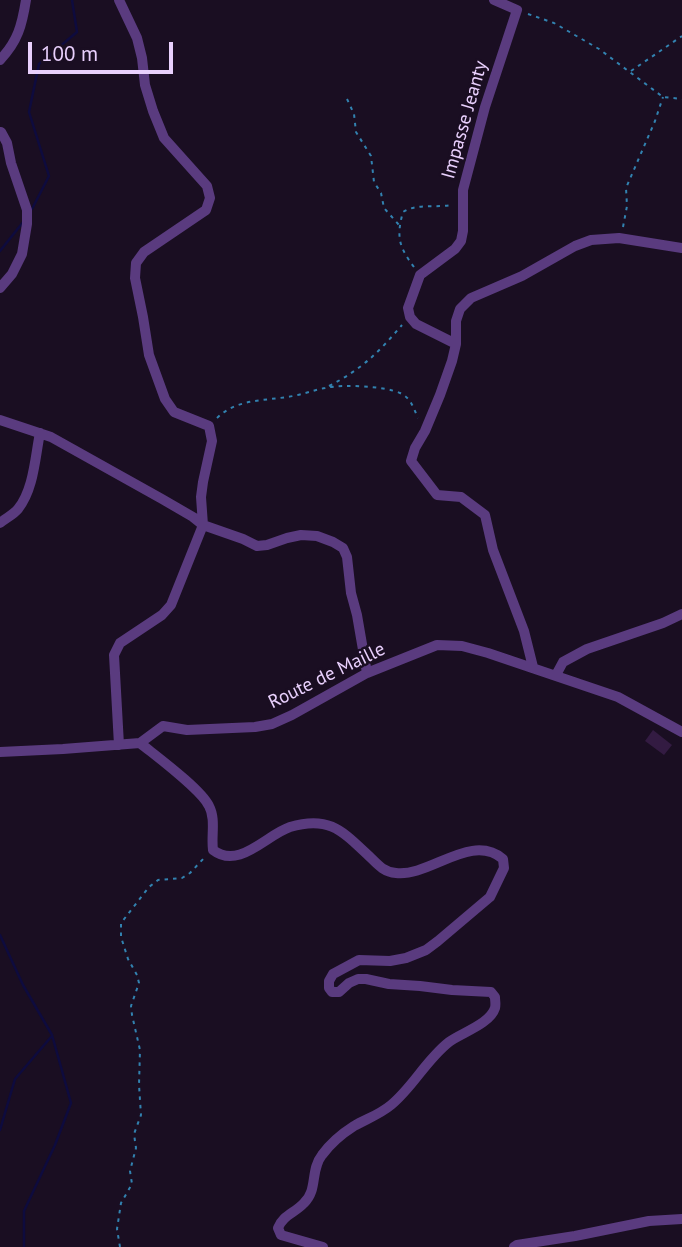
<!DOCTYPE html>
<html>
<head>
<meta charset="utf-8">
<style>
  body { margin:0 }
  #map { position:relative; width:682px; height:1247px; overflow:hidden; background:#1a0e22; font-family:"PT Sans",sans-serif }
  canvas { display:block }
  .scale { position:absolute; left:28px; top:42px; width:145px; height:32px; box-sizing:border-box; border:4px solid #e9d0fd; border-top:0; padding-left:9px; font-size:21px; line-height:24px; white-space:nowrap; color:#e9d0fd; -webkit-text-stroke:5px #1a0e22; paint-order:stroke }
</style>
</head>
<body>
<div id="map">
<canvas width="682" height="1247"></canvas>
<div class="scale">100 m</div>
</div>
<script>
const context = document.querySelector('canvas').getContext('2d');
context.lineJoin = 'round';
function stroke(path, color, width, dash) {
  context.strokeStyle = color;
  context.lineWidth = width;
  context.lineCap = dash ? 'butt' : 'round';
  context.setLineDash(dash || []);
  context.stroke(path);
}
function fill(path, color) {
  context.fillStyle = color;
  context.fill(path, 'evenodd');
}
function label(font, color, halo, rows, align = 'center') {
  context.font = font + ' "PT Sans",sans-serif';
  context.lineWidth = 5;
  context.setLineDash([]);
  context.textBaseline = 'middle';
  context.strokeStyle = halo;
  context.fillStyle = color;
  for (const [text, x, y, turn = 0] of rows) {
    context.save();
    context.translate(x, y);
    context.rotate((+turn || 0) * Math.PI / 180);
    context.textAlign = isNaN(turn) ? turn : align;
    if (halo) context.strokeText(text, 0, 0);
    context.fillText(text, 0, 0);
    context.restore();
  }
}
const stream = new Path2D(`
  M32 209 49 176 29 112 39 64 77 32 72 0
  M0 251 24 221
  M0 935 23 985 52 1035 71 1103 55 1145 24 1211V1247
  M0 1130 15 1079 51 1037`);
const building = new Path2D(`
  M653 730 672 745 664 755 645 741Z`);
const path = new Path2D(`
  M528 14 554 23 599 49 663 97 682 99
  M631 71 682 36
  M347 99 354 114 356 132 371 156 374 182 381 193 384 208 399 225
  M623 227 627 206 626 188 655 121 663 97
  M414 267C399 247 396 237 403 212 417 203 436 208 452 205
  M329 386C362 369 378 353 402 325
  M217 418C237 398 267 401 293 396 304 394 314 390 325 388 342 384 384 386 400 393 411 398 413 407 418 418
  M120 1247 117 1229 121 1203 132 1184 130 1171 136 1148 134 1134 141 1115 139 1085 140 1050 132 1015 131 1006 139 983 137 975 128 959 121 937V923L149 887 158 880 182 878 190 873 204 858`);
const minor = new Path2D(`
  M0 60C18 41 22 25 26 0
  M0 288 12 274 22 254 27 224V210L11 163 7 143 1 132
  M456 344 416 324 410 317 408 308 420 275 455 249 461 241 463 231V190L485 107 517 10 494 0
  M0 420 51 437 162 499 193 517 203 525 243 539 257 546 267 545 287 538 301 535 317 536 333 542 343 548 347 557 351 593 357 615 367 673
  M0 523C6 518 13 515 18 509 34 489 35 457 40 433
  M533 667 524 631 493 550 485 515 461 497 437 495 411 461 415 448 425 431 440 395 452 361 456 344V321L460 309 471 298 522 276 575 246 591 240 619 238 682 248
  M556 675 563 662 587 649 663 623 682 614
  M140 743C156 756 201 789 209 806 216 819 211 836 213 850 239 870 266 835 290 827 330 815 343 832 370 857 378 865 384 872 396 873 430 877 471 832 503 859L504 868 490 897 438 941 426 950 406 958 390 961 359 960 333 974 329 981V988L332 992H339L349 983 358 979H366L389 984 420 986 452 990 491 992 495 997C495 1001 496 1004 495 1008 490 1024 461 1033 449 1042 426 1060 413 1087 391 1105 379 1115 366 1119 354 1126 343 1133 330 1144 322 1155 310 1170 318 1190 304 1203 295 1213 283 1215 278 1228L281 1235 323 1247
  M140 743 163 726 187 730 255 727 272 724 292 715 367 673 437 645 462 646 488 653 618 697 682 732
  M119 745 114 655 120 643 162 615 171 605 203 525 201 497 203 482 212 441 209 426 174 412 165 399 149 355 143 317 135 278 136 263 144 252 206 210 210 198 207 186 164 138 153 111 145 85 142 58 137 38 119 0
  M0 752 63 749 140 743
  M514 1247 517 1245 575 1236 649 1221 682 1219`);
const streetNames = [
  ["Impasse Jeanty",465,120,-74],
  ["Route de Maille",327,676,-26]
];
stroke(stream, '#0e0b3e', 2.5);
fill(building, '#331b42');
stroke(path, '#3282b0', 2, [3.5, 5]);
stroke(minor, '#5a3b7f', 10);
label('19px', '#e9d0fd', '#1a0e22', streetNames);
</script>
</body>
</html>
